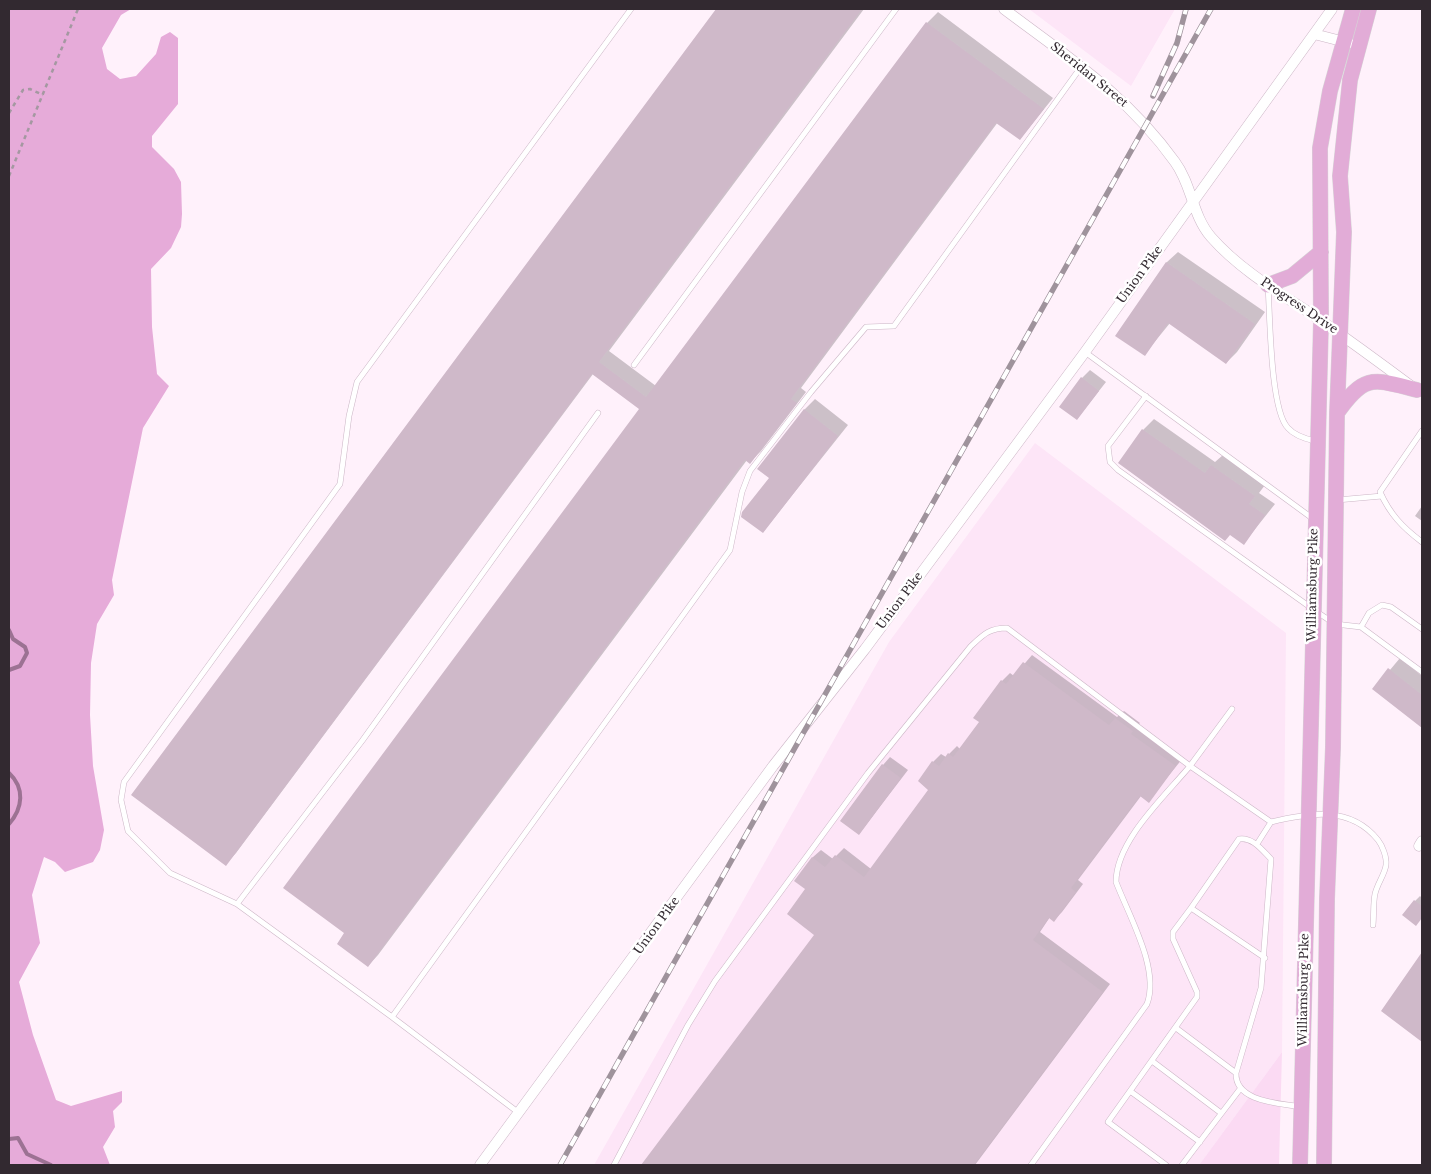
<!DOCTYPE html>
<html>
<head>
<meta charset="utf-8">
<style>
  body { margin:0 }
  #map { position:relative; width:1431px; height:1174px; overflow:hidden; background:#fff1fb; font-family:"Libre Baskerville",serif }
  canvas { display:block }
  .frame { position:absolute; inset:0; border:10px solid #322930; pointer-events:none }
</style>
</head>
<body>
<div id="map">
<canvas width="1431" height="1174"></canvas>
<div class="frame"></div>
</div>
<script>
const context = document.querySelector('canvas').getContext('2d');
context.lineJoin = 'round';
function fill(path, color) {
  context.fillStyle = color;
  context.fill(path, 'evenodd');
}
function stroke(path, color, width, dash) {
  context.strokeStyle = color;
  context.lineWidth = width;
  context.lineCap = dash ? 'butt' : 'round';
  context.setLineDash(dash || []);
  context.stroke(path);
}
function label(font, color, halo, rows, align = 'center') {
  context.font = font + ' "Libre Baskerville",serif';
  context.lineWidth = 5;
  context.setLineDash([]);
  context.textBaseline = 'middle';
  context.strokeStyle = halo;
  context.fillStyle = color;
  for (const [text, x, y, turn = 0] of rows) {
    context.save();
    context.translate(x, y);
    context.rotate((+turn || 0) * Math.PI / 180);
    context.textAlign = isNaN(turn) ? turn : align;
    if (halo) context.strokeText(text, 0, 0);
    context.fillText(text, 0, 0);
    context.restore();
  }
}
const built = new Path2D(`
  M1029 9H1175L1131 86Z
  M1035 443 1286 633 1282 1052 1199 1165H594L889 642Z`);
const green = new Path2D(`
  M1282 1052 1279 1165H1199Z`);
const forest = new Path2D(`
  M9 9H131L121 15 102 48 107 69 120 79 136 76 156 54 161 37 170 32 178 38V104L152 136V147L174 169 181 182 182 214 181 227 171 248 151 269 152 327 157 374 169 386 143 428 112 580 114 595 97 624 91 663 90 715 93 766 104 830 100 850 93 862 65 872 55 862 44 857 32 895 40 943 19 982 33 1035 56 1100 71 1106 122 1091V1102L113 1111 115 1127 103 1147 110 1165H9Z`);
const shadow = new Path2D(`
  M718 9H864L609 351 656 386 927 23 938 12 1053 98 1020 139 998 122 801 388 806 392 761 451 750 462 747 460 378 955 368 966 641 409 593 374 236 853 226 864 133 795Z
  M1178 252 1265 312 1237 352 1226 363 1170 323 1144 355 1117 335 1167 262Z
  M1090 370 1106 382 1077 419 1082 378Z
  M815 399 848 425 763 532 770 478 804 410Z
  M1154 419 1215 462 1223 455 1265 485 1259 493 1275 504 1244 543 1119 463 1143 430Z
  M1422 506V521L1415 516Z
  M1032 655 1117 717 1124 711 1140 723 1138 725 1183 758 1148 801 1141 796 1078 880 1083 884 1062 912 1054 920 1050 917 1040 932 1110 984 975 1165H642L816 935 807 889 796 881 813 857 821 850 833 859 844 848 871 869 930 790 919 781 933 762 941 754 946 757 957 746 960 749 981 721 1002 681 1010 673 1014 676Z
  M1400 658 1422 676V727L1374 689Z
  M890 757 908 770 859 834 883 765Z
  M1420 896 1422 898V917L1416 924 1415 901Z
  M1422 956V1041L1382 1011Z`);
const stream = new Path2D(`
  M9 630 13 639 25 647 27 653 20 666 9 670
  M9 773C25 788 23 808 9 824
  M9 1139 18 1138 27 1154 51 1165`);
const building = new Path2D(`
  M716 9H862L599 362 646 397 926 22 1044 109 1020 140 996 123 791 399 797 403 750 464 745 460 368 967 337 944 344 933 283 888 639 409 592 374 226 866 131 795Z
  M1166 262 1255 324 1226 364 1168 323 1145 356 1115 336Z
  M1081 377 1099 391 1077 420 1059 407Z
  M804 409 838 436 763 533 741 517 742 512 769 478 757 469Z
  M1142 429 1205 473 1211 465 1255 496 1249 504 1265 515 1244 545 1230 535 1225 541 1118 463Z
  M1023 662 1109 725 1115 718 1133 731 1131 734 1176 766 1149 803 1140 796 1071 888 1076 892 1054 922 1049 918 1033 940 1103 992 974 1165H641L814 935 787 914 805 889 794 881 812 857 825 867 835 855 864 877 928 790 918 781 932 761 939 766 948 753 953 757 979 722 973 718 1001 680 1006 684Z
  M1388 668 1422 695V728L1372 689Z
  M882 764 901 778 859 835 840 821Z
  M1414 900 1422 906V918L1416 926 1402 915Z
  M1422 952V1042L1381 1011Z`);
const path = new Path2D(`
  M9 113 23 90 30 89 43 95
  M9 176 78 9`);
const lane = new Path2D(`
  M631 9 357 382 349 416 340 484 124 782 121 800 128 831 170 873 237 904 392 1017 730 550 742 492 750 471 811 392 866 327 894 326 1081 67
  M1268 285C1270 314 1270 410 1288 428 1294 435 1306 439 1315 441
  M1085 352 1312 518
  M634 365 896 9
  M1146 396 1108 446 1110 462 1118 470 1310 607
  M1422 431 1380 492C1390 514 1402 527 1422 542
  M1337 500 1382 496
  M1317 612 1335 624 1361 627 1422 672
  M1361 627 1369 613 1382 605 1391 607 1422 629
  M1232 709 1190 766 1271 822
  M1257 844 1271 822C1309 813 1350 805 1378 840 1382 845 1387 857 1386 865 1385 874 1377 884 1375 894 1373 903 1374 915 1373 925
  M237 904 362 741 598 413
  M1191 908 1239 839C1253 837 1262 850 1271 859L1261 988 1236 1073C1235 1102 1279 1103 1301 1107
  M392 1017 519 1113
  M1176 1028 1236 1073
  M1152 1061 1221 1113
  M1130 1091 1200 1142
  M614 1165 688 1025 715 981 868 773 971 646C983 635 989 628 1007 628L1190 766C1164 797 1116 841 1116 882 1129 916 1160 969 1147 1004L1031 1165
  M1166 1165 1108 1122 1197 997V992L1173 939V932L1191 908 1265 958
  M1182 1165 1240 1089`);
const street = new Path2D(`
  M1004 9C1069 58 1127 95 1175 162 1192 185 1192 215 1211 237 1239 269 1278 292 1313 315 1346 338 1379 362 1411 386
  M1314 34 1349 43
  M1419 846 1422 841
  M480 1165 773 766 865 649 1085 352 1332 9`);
const primary = new Path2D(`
  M1268 285 1292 276 1321 252
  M1337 413C1365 373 1373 379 1417 390
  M1300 1165 1321 321 1320 148 1330 91 1353 9
  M1324 1165 1327 899 1333 747 1337 413 1344 232 1340 176 1350 80 1369 9`);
const rail = new Path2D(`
  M1153 96 1177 43 1186 9
  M560 1165 1211 9`);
const streetNames = [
  ["Sheridan Street",1089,75,39],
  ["Union Pike",1140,275,-54],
  ["Progress Drive",1299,306,34],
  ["Williamsburg Pike",1313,585,-89],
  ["Union Pike",900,601,-53],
  ["Union Pike",657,926,-54],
  ["Williamsburg Pike",1304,990,-89]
];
fill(built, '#fde5f7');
fill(green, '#fbdaf3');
fill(forest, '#e6abd9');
fill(shadow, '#0003');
stroke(stream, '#9c7293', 4);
fill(building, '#cfb9c9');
stroke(lane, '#ccb6c6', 6);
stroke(street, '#ccb6c6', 11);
stroke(primary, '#d6d4d6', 16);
stroke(path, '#a498a1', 2.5, [4, 4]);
stroke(lane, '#fff', 5);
stroke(street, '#fff', 10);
stroke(primary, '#e2acd7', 15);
stroke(rail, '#9f939c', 5.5);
stroke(rail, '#fff', 4, [11]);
label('12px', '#322930', '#fff', streetNames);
</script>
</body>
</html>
